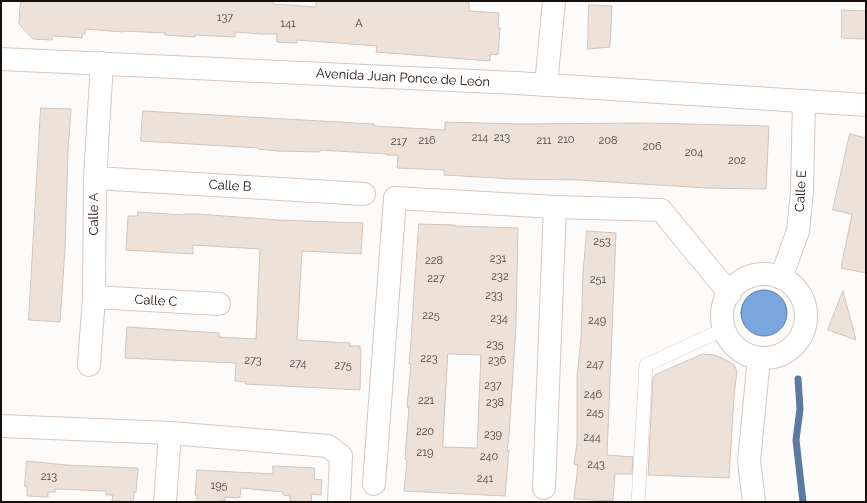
<!DOCTYPE html>
<html>
<head>
<meta charset="utf-8">
<style>
  body { margin:0 }
  #map { position:relative; width:867px; height:503px; overflow:hidden; background:#fdfbf9; font-family:Raleway,sans-serif }
  canvas { display:block }
  .frame { position:absolute; inset:0; border:2px solid #15100d; pointer-events:none }
</style>
</head>
<body>
<div id="map">
<canvas width="867" height="503"></canvas>
<div class="frame"></div>
</div>
<script>
const context = document.querySelector('canvas').getContext('2d');
context.lineJoin = 'round';
function fill(path, color) {
  context.fillStyle = color;
  context.fill(path, 'evenodd');
}
function stroke(path, color, width, dash) {
  context.strokeStyle = color;
  context.lineWidth = width;
  context.lineCap = dash ? 'butt' : 'round';
  context.setLineDash(dash || []);
  context.stroke(path);
}
function label(font, color, halo, rows, align = 'center') {
  context.font = font + ' Raleway,sans-serif';
  context.lineWidth = 3.5;
  context.setLineDash([]);
  context.textBaseline = 'middle';
  context.strokeStyle = halo;
  context.fillStyle = color;
  for (const [text, x, y, turn = 0] of rows) {
    context.save();
    context.translate(x, y);
    context.rotate((+turn || 0) * Math.PI / 180);
    context.textAlign = isNaN(turn) ? turn : align;
    if (halo) context.strokeText(text, 0, 0);
    context.fillText(text, 0, 0);
    context.restore();
  }
}
const water = new Path2D(`
  M741 313a23 23 0 1 1 46 0a23 23 0 1 1-46 0Z`);
const stream = new Path2D(`
  M798 379 800 409 796 440 803 502`);
const building = new Path2D(`
  M21 1H274L273 4 316 7V1H453L469 2V11L499 13 498 28H500L498 55 490 54V61L376 52 377 46 297 40V43L277 42V34H262L235 32V37L195 35V37L165 35V33L123 31V32L85 29V34H82V38L53 36 52 40 33 39 19 24Z
  M589 5 612 6 610 47 588 49Z
  M842 10 866 11V39L842 38Z
  M41 108 71 109 68 151 65 249 60 322 29 320Z
  M143 111 374 124V126L445 130V122L519 124 646 123 769 126 766 189 706 188 578 180 513 179 444 175V170L397 168 398 155H387V154L320 150V152L278 151 258 149V148L141 141Z
  M850 134 866 138V273L841 268 852 214 833 210Z
  M138 212 184 215V214H197L278 220 363 223 361 254 302 251 297 340 350 343V346H360V349H361L360 390 245 384 246 382 235 381 236 363 125 358 127 327 219 333V337L256 339 260 249 193 245V254L126 250 128 216H137Z
  M419 224 455 225V226L518 228 516 325 509 435 507 450H509L505 496 404 491 407 460 405 459 409 407H407L411 364H409L411 341ZM448 354 481 355 477 448 443 447Z
  M587 231 616 233 607 455 633 457 632 474H615L613 501 574 499 578 465 574 464 577 443V377L581 339 583 273Z
  M843 291 856 340 828 330Z
  M703 354 715 355 726 360 734 365 737 371 734 396 729 478 648 475 653 378 655 375Z
  M27 461 66 465 137 468 138 469 136 492H134L133 502 112 501 113 495H106V491L55 489V492H48V497L27 496V486H25Z
  M273 466 315 468 314 479 322 480 321 495 312 494 311 502 290 501V496L283 495V492L241 488 240 497H238V498L225 497V501H218V502H197V495H195L197 470 273 474Z`);
const service = new Path2D(`
  M638 502 646 365 724 329`);
const minor = new Path2D(`
  M546 85 554 1
  M95 178 364 194
  M722 316a42 42 0 1 1 84 0a42 42 0 1 1-84 0Z
  M781 278 798 231 802 191 804 101
  M94 297 219 304
  M89 365 94 297 95 178 102 63
  M1 426 170 433 328 446 341 456 339 502
  M374 484 395 198 555 207 661 210 730 294
  M544 488 555 207
  M165 502 170 433
  M754 502 749 461 759 358`);
const secondary = new Path2D(`
  M1 59 516 83 866 105`);
const numberNames = [
  ["137",225,18],
  ["141",288,24],
  ["A",359,24],
  ["214",480,138],
  ["213",502,138],
  ["210",566,140],
  ["216",427,141],
  ["211",544,141],
  ["208",608,141],
  ["217",399,142],
  ["206",652,147],
  ["204",694,153],
  ["202",737,161],
  ["253",602,242],
  ["231",498,259],
  ["228",434,261],
  ["232",500,277],
  ["227",436,279],
  ["251",598,280],
  ["233",494,296],
  ["225",431,316],
  ["234",499,319],
  ["249",597,321],
  ["235",495,345],
  ["223",429,359],
  ["273",253,361],
  ["236",497,361],
  ["274",298,364],
  ["247",595,365],
  ["275",343,366],
  ["237",493,386],
  ["246",593,395],
  ["221",426,401],
  ["238",495,403],
  ["245",595,413],
  ["220",425,432],
  ["239",493,435],
  ["244",592,438],
  ["219",425,453],
  ["240",489,457],
  ["243",596,465],
  ["213",49,477],
  ["241",485,479],
  ["195",219,486]
];
const streetNames = [
  ["Avenida Juan Ponce de León",403,78,3],
  ["Calle B",230,186,3],
  ["Calle E",801,191,-87],
  ["Calle A",94,214,-90],
  ["Calle C",156,301,3]
];
fill(water, '#7aa6de');
stroke(water, '#5c799f', 1);
stroke(stream, '#5c799f', 7);
fill(building, '#eee1d7');
stroke(building, '#d0c3ba', 1);
stroke(service, '#d5c7be', 14);
stroke(minor, '#d5c7be', 24);
stroke(secondary, '#d5c7be', 24);
stroke(service, '#fff', 13);
stroke(minor, '#fff', 22);
stroke(secondary, '#fff', 22);
label('11px', '#4b4440', null, numberNames);
label('13px', '#15100d', '#fff', streetNames);
</script>
</body>
</html>
